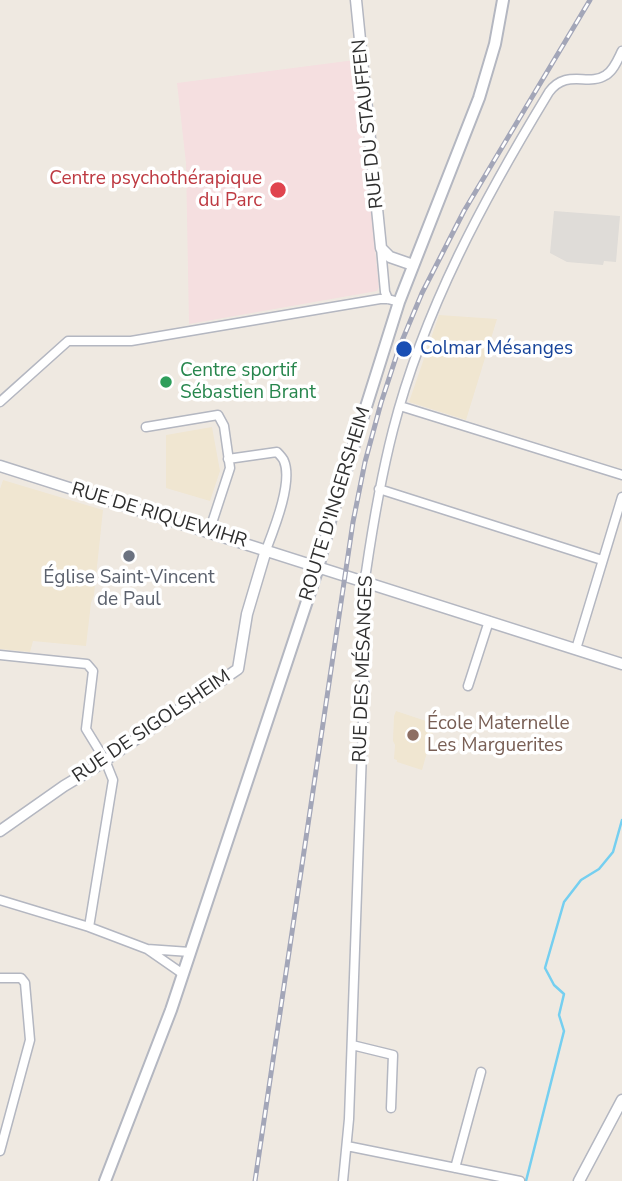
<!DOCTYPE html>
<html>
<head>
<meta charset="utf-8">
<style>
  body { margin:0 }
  canvas { display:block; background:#efe9e1 }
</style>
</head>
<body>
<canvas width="622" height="1181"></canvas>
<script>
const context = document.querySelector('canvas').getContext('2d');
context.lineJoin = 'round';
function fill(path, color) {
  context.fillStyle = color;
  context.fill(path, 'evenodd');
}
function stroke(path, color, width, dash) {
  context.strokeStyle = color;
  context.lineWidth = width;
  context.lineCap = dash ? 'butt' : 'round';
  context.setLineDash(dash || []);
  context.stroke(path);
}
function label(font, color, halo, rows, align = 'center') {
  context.font = font + ' "Nunito Sans",sans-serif';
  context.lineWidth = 7;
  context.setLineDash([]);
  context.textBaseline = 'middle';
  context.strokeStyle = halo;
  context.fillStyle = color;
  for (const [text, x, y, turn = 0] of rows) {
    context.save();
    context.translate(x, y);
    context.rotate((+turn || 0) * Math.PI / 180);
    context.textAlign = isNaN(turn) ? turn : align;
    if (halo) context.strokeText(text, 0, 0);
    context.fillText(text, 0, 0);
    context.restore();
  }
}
const education = new Path2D(`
  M439 315 497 319 466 420 409 402Z
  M212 427 220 471 210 501 166 488V435Z
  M3 480 103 510 94 595 91 603 86 646 33 641 30 652 0 649V489Z
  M396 711 435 724 422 770 397 762V760L394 759 395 745 393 741 394 716Z`);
const medical = new Path2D(`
  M355 60 379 287 377 291 189 324 186 163 177 83Z`);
const plaza = new Path2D(`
  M554 211 620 216 616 262 604 261 603 265 567 262 550 253Z`);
const stream = new Path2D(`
  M526 1181 564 1031 559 1015 564 994 554 985 545 968 564 902 581 880 599 869 613 852 622 820`);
const minor = new Path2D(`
  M381 248 385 292 388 299
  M0 402 68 341H131L380 299H388L399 302
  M400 406 622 475
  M146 427 218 415 224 426 230 468 209 532
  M228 459 277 452C279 454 283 458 284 461 293 482 274 529 266 550
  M379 489 602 560
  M576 649 622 497
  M0 655 87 664 93 671 86 729 105 760 113 780 89 927
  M468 686 489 621
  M0 900 89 927 147 949
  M183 974 147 949 190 952
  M0 978H21L25 983 30 1040 0 1151
  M352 1045 393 1055 391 1108
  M347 1146 520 1181
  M455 1168 481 1072
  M343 1181 349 1119 364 694 365 595 363 582 366 572C373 524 381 477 393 430 424 309 484 199 549 92 567 68 588 87 606 75 614 70 618 59 622 51`);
const tertiary = new Path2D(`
  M356 0 381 248 390 257 413 265
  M0 466 622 664
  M0 831 64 786 94 768 238 669 247 614 266 550
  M579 1181 622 1100`);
const secondary = new Path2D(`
  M105 1181 171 1010 318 568 331 518 399 302 479 98 495 44 503 0`);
const rail = new Path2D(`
  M255 1181 353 522 365 462 381 403 399 348 422 293 464 211 590 0`);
const markers = [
  [278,190,9,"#e0444e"],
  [404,349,9,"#1a4fb4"],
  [166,382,7,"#2e9e5b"],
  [129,556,7,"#6b7280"],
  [413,735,7,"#8d6e63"]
];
const streetNames = [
  ["RUE DU STAUFFEN",369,124,-96],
  ["ROUTE D'INGERSHEIM",336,504,-73],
  ["RUE DE RIQUEWIHR",159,516,17],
  ["RUE DES MÉSANGES",364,669,-88],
  ["RUE DE SIGOLSHEIM",152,727,-34]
];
const healthNames = [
  ["Centre psychothérapique",262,179],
  ["du Parc",262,201]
];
const transitNames = [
  ["Colmar Mésanges",420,349]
];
const leisureNames = [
  ["Centre sportif",180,371],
  ["Sébastien Brant",180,393]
];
const worshipNames = [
  ["Église Saint-Vincent",129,578],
  ["de Paul",129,600]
];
const educationNames = [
  ["École Maternelle",427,724],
  ["Les Marguerites",427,746]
];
fill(education, '#f0e6d1');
fill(medical, '#f5dfe0');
fill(plaza, '#dfdcd8');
stroke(stream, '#75cff0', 2.5);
stroke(minor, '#b4b7c1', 11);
stroke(tertiary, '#b4b7c1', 13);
stroke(secondary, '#b4b7c1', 14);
stroke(minor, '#fff', 8);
stroke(tertiary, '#fff', 10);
stroke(secondary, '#fff', 10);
stroke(rail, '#a3a6b8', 5);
stroke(rail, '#fff', 2.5, [8]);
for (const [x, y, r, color] of markers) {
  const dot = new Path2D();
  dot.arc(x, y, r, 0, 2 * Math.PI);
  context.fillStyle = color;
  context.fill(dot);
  stroke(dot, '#fff', 2.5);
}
label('19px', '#2e2e2e', '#fff', streetNames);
label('19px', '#be3a42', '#fff', healthNames, 'right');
label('19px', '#164399', '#fff', transitNames, 'left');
label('19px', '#27864d', '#fff', leisureNames, 'left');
label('19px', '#5b616d', '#fff', worshipNames);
label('19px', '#785e54', '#fff', educationNames, 'left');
</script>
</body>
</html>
